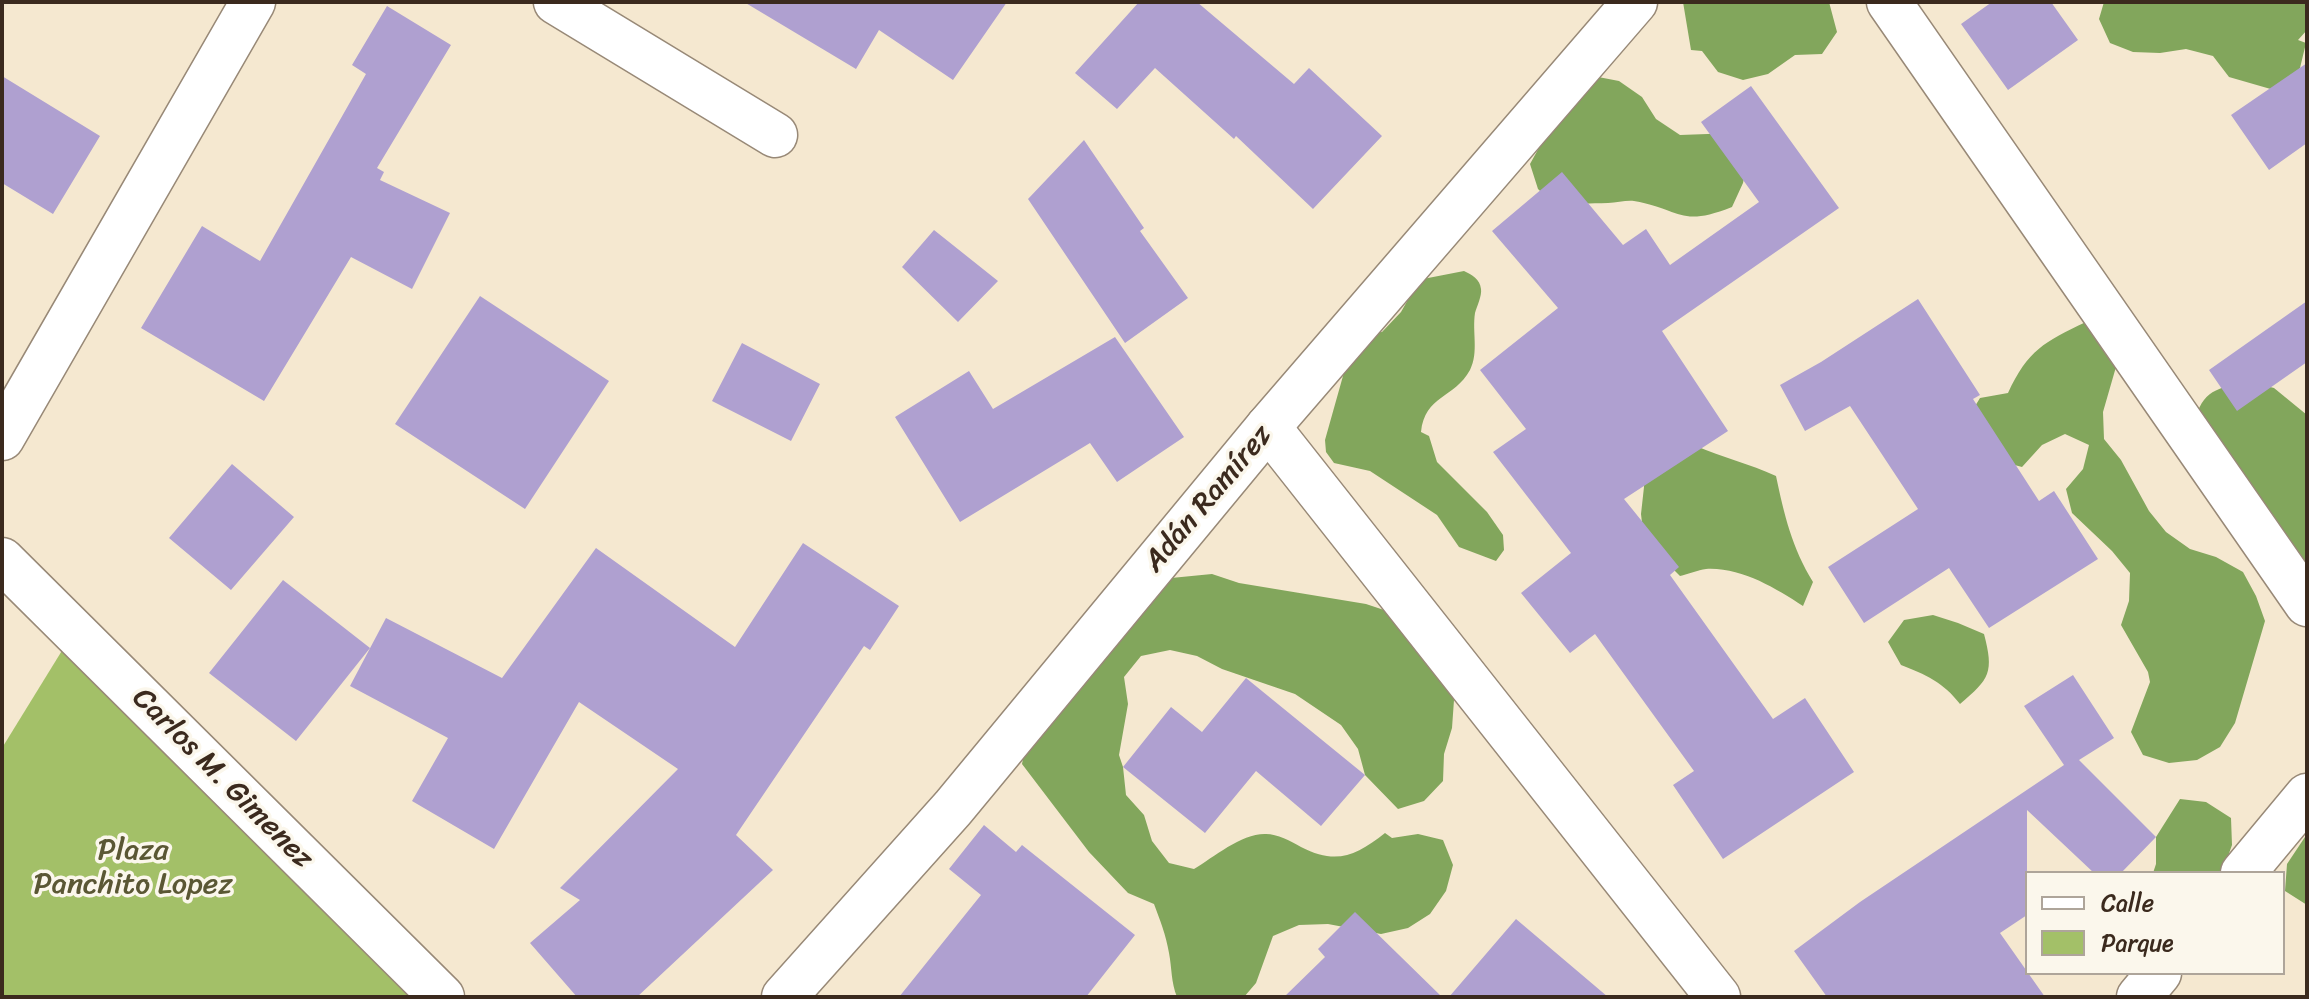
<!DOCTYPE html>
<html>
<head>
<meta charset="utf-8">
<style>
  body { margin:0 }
  #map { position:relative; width:2309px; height:999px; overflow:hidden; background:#f5e8d0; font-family:Sriracha,sans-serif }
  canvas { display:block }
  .frame { position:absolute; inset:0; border:4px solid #3b2a1e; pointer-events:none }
  .legend { position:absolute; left:2025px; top:871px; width:260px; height:104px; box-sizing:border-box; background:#fbf7ec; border:2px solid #aea59a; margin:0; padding:10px 14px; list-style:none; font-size:24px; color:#3b2a1e }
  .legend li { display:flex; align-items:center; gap:16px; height:40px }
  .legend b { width:40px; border:2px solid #aea59a }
</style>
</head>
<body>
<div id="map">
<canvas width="2309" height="999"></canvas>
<div class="frame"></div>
<ul class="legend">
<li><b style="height:10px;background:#fff"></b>Calle</li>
<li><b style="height:22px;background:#a3c068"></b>Parque</li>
</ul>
</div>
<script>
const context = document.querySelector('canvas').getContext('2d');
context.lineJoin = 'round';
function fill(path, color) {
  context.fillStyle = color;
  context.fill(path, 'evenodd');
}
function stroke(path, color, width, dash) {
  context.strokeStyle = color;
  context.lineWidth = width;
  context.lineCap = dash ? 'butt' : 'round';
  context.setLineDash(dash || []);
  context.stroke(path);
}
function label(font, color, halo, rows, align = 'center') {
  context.font = font + ' Sriracha,sans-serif';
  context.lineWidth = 7;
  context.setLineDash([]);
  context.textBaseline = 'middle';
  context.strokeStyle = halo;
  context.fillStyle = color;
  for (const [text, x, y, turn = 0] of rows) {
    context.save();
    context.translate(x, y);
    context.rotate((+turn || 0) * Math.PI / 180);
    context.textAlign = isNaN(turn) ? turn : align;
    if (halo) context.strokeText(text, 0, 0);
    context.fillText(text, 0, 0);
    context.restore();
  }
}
const green = new Path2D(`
  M71 636 460 997H2V748Z`);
const forest = new Path2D(`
  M1683 2H1829L1837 32 1822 54 1795 55 1768 74 1743 80 1718 72 1702 51 1691 50Z
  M2104 2H2307V30L2298 40 2306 43 2300 68 2281 92 2229 77 2213 56 2186 49 2160 53 2133 52 2110 43 2099 19Z
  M1593 76 1619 81 1642 97 1656 119 1680 135 1735 133 1748 158 1743 183 1732 207C1679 228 1681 209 1634 201 1626 200 1617 203 1608 203 1589 204 1578 202 1558 208L1538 189 1530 164 1556 117Z
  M1464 271C1472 275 1480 279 1481 289 1482 296 1477 306 1475 313 1472 332 1479 352 1470 370 1454 399 1425 395 1421 432L1429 436 1437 462 1487 512 1503 535 1504 550 1496 561 1459 547 1437 515 1370 471 1334 463 1326 452 1325 440 1350 351 1368 333 1382 332 1401 312 1414 289 1423 279Z
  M2086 322 2118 360 2103 412 2104 439 2121 460 2149 511 2166 532 2190 549 2216 557 2243 572 2256 596 2265 621 2235 723 2220 747 2197 760 2169 763 2143 755 2131 732 2150 682 2148 672 2121 625 2129 601 2130 573 2112 551 2072 513 2066 489 2083 469 2089 445 2065 434 2042 445 2022 467 1996 460 1966 421 1980 398 2008 393C2028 350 2044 342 2086 322Z
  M2247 381 2274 388 2307 415V595L2192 429C2202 392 2210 390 2247 381Z
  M1696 446C1722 457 1750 464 1776 476 1784 514 1792 548 1813 582L1803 606C1775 588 1741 567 1706 569 1698 570 1688 574 1680 576L1644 540 1641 514 1644 487 1641 462Z
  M1212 574 1239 583 1366 604 1393 613 1445 674 1454 700 1452 728 1444 754 1443 781 1424 801 1398 809 1365 775 1358 749 1341 725 1295 694 1222 669 1197 656 1170 650 1141 656 1124 677 1128 704 1119 755 1123 767 1126 795 1144 815 1152 841 1169 863 1194 869C1214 857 1242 833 1266 834 1277 834 1291 841 1301 847 1336 865 1356 856 1385 833L1392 838 1418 834 1443 840 1453 865 1446 891 1430 914 1408 928 1381 934 1328 924 1299 925 1273 936 1256 983 1244 997H1177C1171 982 1172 969 1169 953 1166 935 1160 920 1154 904L1128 893 1109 873 1089 852 1022 764 1027 739 1161 579Z
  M1933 615 1958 623 1984 634C1994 672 1990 679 1960 704 1944 683 1925 674 1901 665L1888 642 1904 620Z
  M2180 799 2206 802 2231 818 2232 845 2222 873H2153L2156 864V837Z
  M2307 834V905L2285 891 2287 864Z`);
const building = new Path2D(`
  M744 2H1007L953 80 879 30 856 69Z
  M1139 2H1197L1294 84 1309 68 1382 136 1313 209 1236 136 1234 139 1155 68 1117 109 1075 73Z
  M1992 2H2051L2078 40 2008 90 1961 24Z
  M387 6 451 45 377 168 384 172 380 180 450 213 412 289 351 257 264 401 141 328 202 226 260 261 366 74 352 65Z
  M2307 63V143L2269 170 2231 115Z
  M2 76 100 136 53 214 2 183Z
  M1751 86 1839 208 1662 331 1728 431 1624 499 1679 567 1670 575 1773 719 1805 698 1854 772 1723 859 1673 785 1694 771 1595 634 1570 653 1521 593 1571 553 1493 452 1526 429 1480 370 1558 308 1492 231 1562 172 1623 245 1646 229 1670 265 1759 202 1701 122Z
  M1084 140 1144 228 1140 231 1188 298 1125 343 1028 199Z
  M934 230 998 281 958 322 902 267Z
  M480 296 609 381 525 509 395 424Z
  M1918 299 1980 395 1973 399 2039 501 2054 491 2098 559 1989 628 1949 568 1864 623 1828 567 1918 509 1850 406 1805 431 1780 385 1821 362Z
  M2307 301V362L2237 411 2209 370Z
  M1115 337 1184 437 1117 482 1090 443 960 522 895 417 969 371 993 409Z
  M742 343 820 384 791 441 712 401Z
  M232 464 294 517 231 590 169 538Z
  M803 543 899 606 870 650 864 646 736 835 773 870 637 997H577L530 943 580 900 560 888 678 769 579 702 494 849 412 801 448 738 350 686 386 618 502 678 596 548 735 647Z
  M283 580 370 648 296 741 209 673Z
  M2073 675 2114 738 2079 760 2156 837 2121 873H2094L2027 810V915L2000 933 2045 997H1827L1794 951 1860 902 2064 765 2024 706Z
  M1246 678 1365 775 1321 826 1256 771 1205 833 1123 767 1171 707 1202 732Z
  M984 825 1016 852 1022 845 1135 935 1086 997H899L981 895 949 869Z
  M1355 912 1442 997H1284L1325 957 1318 949Z
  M1516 919 1608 997H1449Z`);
const street = new Path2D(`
  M556 2 775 135
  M1889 2 2307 604
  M1268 427 1718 997
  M2 438 253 2
  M2 560 442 997
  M2243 873 2307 796
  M2139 997 2159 973`);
const secondary = new Path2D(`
  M784 997 953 808 1268 427 1635 2`);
const streetNames = [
  ["Adán Ramírez",1209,499,-50],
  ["Carlos M. Gimenez",222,779,45]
];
const parkNames = [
  ["Plaza",133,851],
  ["Panchito Lopez",133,885]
];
fill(green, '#a3c068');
fill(forest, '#82a65c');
fill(building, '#afa0d0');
stroke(street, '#988977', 47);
stroke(secondary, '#988977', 47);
stroke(street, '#fff', 44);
stroke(secondary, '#fff', 44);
label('30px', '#3b2a1e', '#fbf7ec', streetNames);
label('30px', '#5a5734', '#fbf7ec', parkNames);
</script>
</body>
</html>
